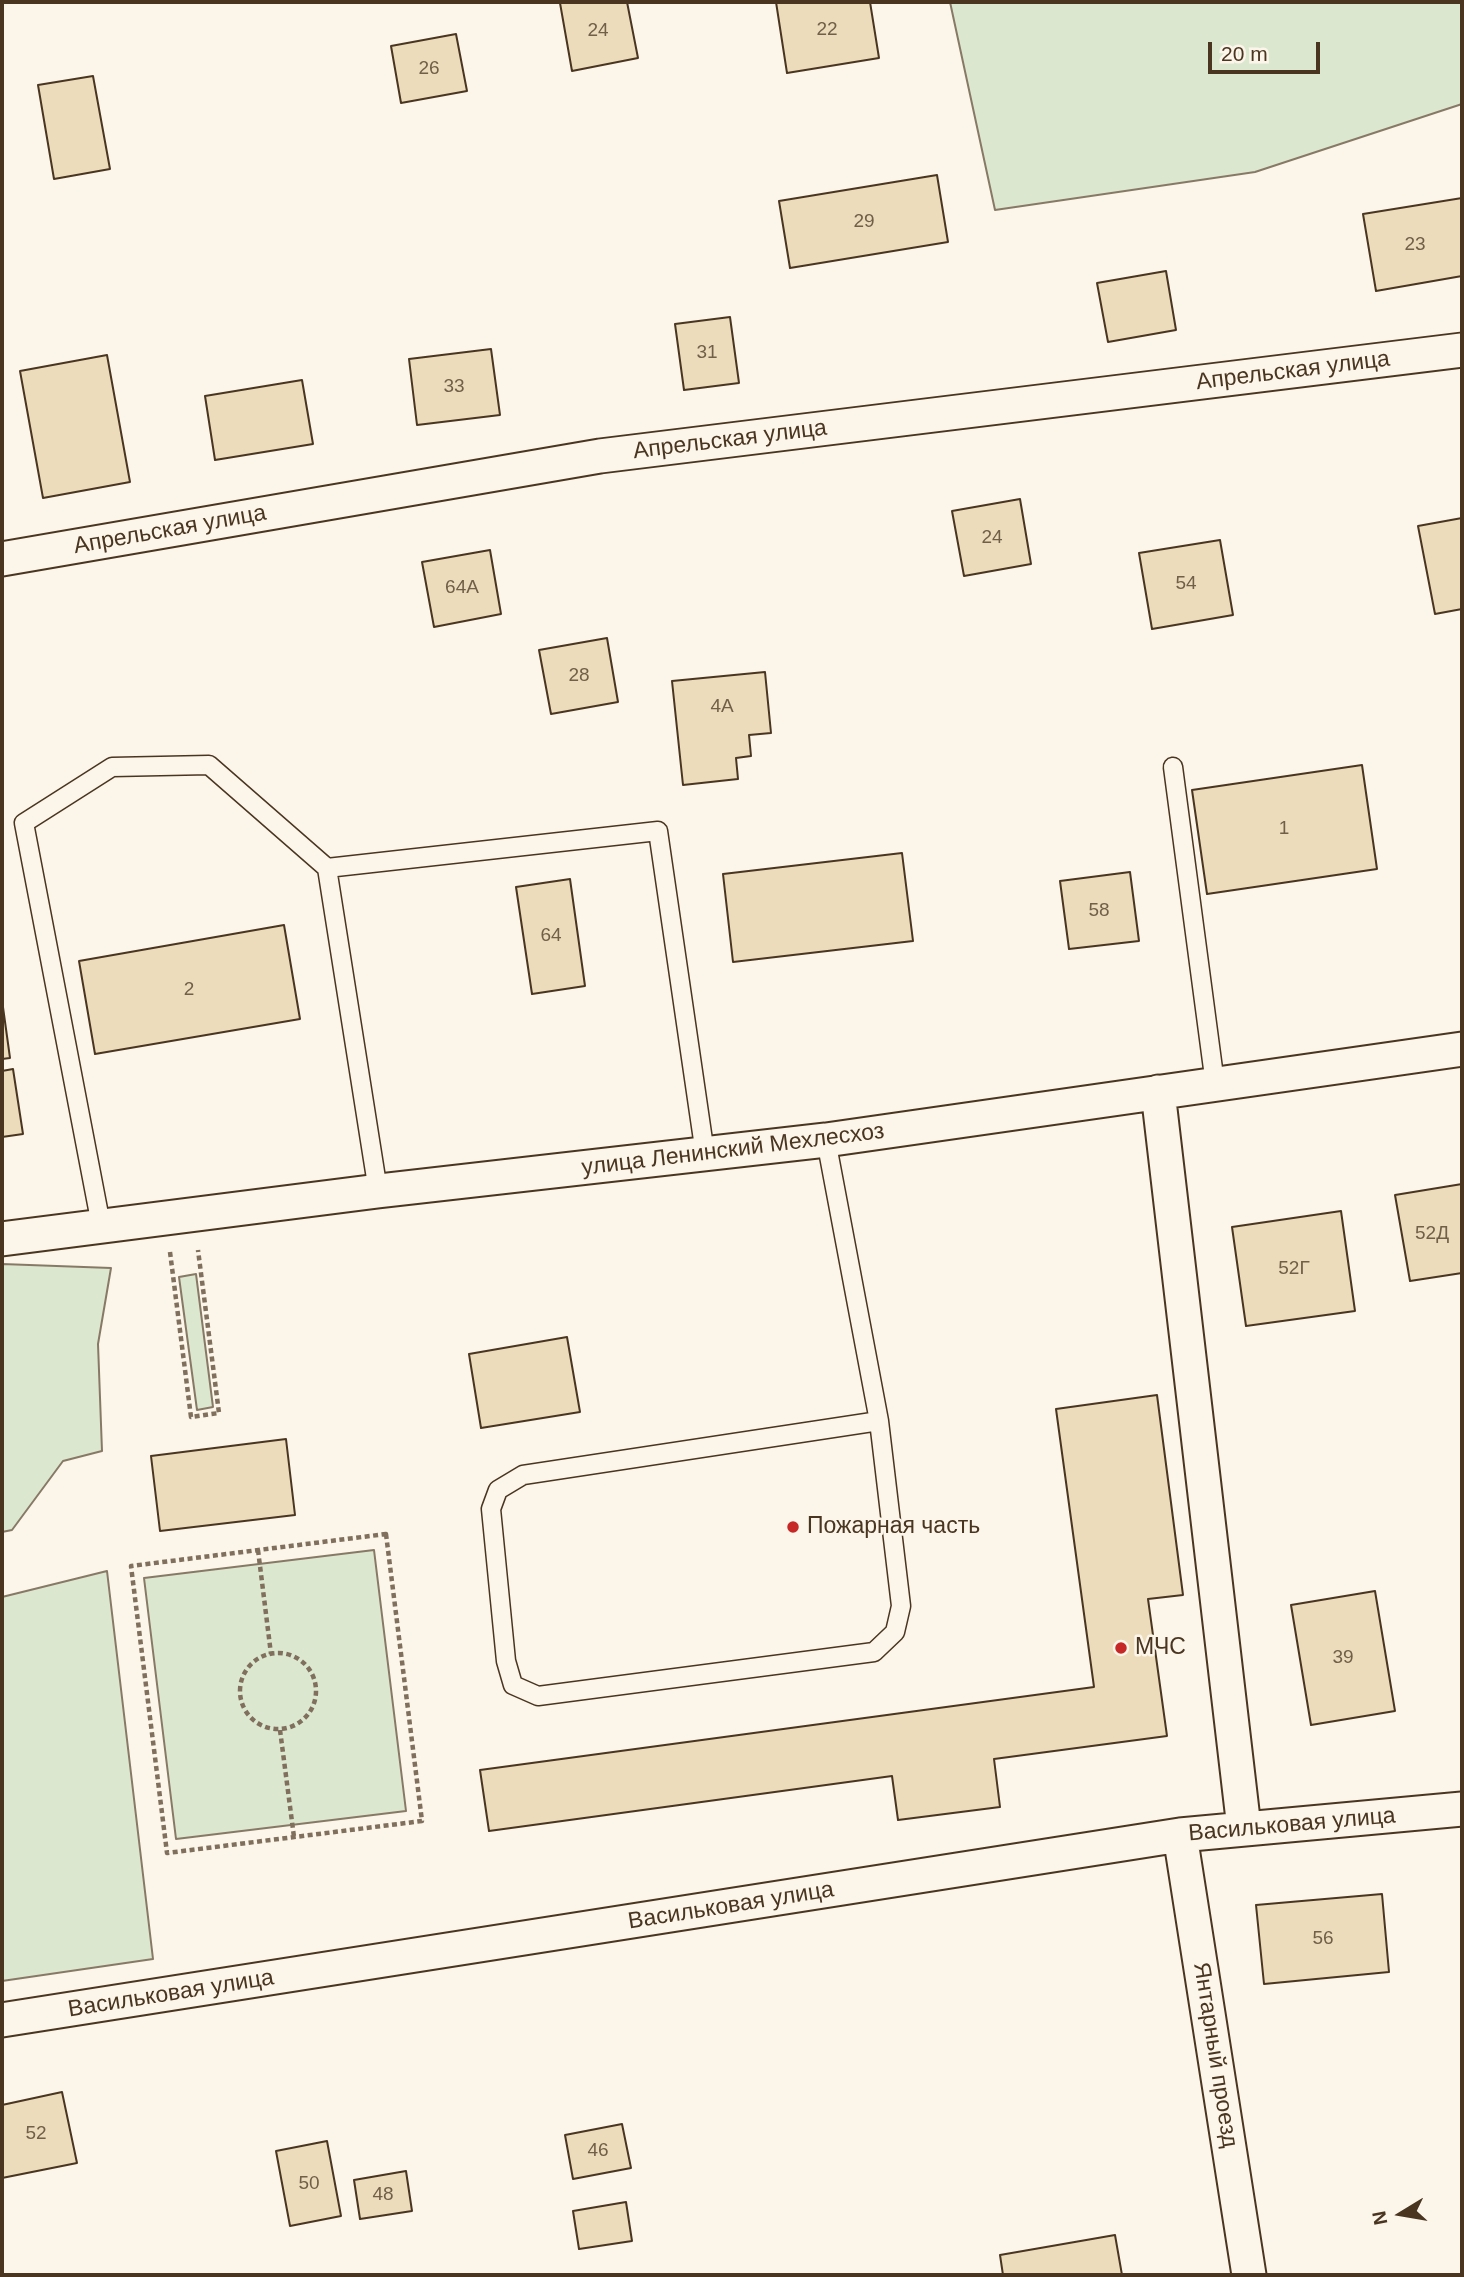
<!DOCTYPE html>
<html>
<head>
<meta charset="utf-8">
<style>
  body { margin:0 }
  #map { position:relative; width:1464px; height:2277px; overflow:hidden; background:#fbf6e9; font-family:Helvetica,sans-serif }
  canvas { display:block }
  .frame { position:absolute; inset:0; border:4px solid #4a3520; pointer-events:none }
  .north { position:absolute; left:1366px; top:2179px; width:70px; height:70px; -webkit-text-stroke:5px #fbf6e9; paint-order:stroke; rotate:259deg; font-size:19px; font-weight:700; line-height:28px; text-align:center; color:#4a3520 }
  .north::after { content:''; display:block; margin:auto; width:24px; height:32px; background:#4a3520; clip-path:polygon(50% 0,100% 100%,50% 72%,0 100%) }
  .scale { position:absolute; left:1208px; top:42px; width:112px; height:32px; box-sizing:border-box; border:4px solid #4a3520; border-top:0; padding-left:9px; font-size:21px; line-height:24px; white-space:nowrap; color:#4a3520; -webkit-text-stroke:5px #fbf6e9; paint-order:stroke }
</style>
</head>
<body>
<div id="map">
<canvas width="1464" height="2277"></canvas>
<div class="frame"></div>
<div class="north">N</div>
<div class="scale">20 m</div>
</div>
<script>
const context = document.querySelector('canvas').getContext('2d');
context.lineJoin = 'round';
function fill(path, color) {
  context.fillStyle = color;
  context.fill(path, 'evenodd');
}
function stroke(path, color, width, dash) {
  context.strokeStyle = color;
  context.lineWidth = width;
  context.lineCap = dash ? 'butt' : 'round';
  context.setLineDash(dash || []);
  context.stroke(path);
}
function label(font, color, halo, rows, align = 'center') {
  context.font = font + ' Helvetica,sans-serif';
  context.lineWidth = 5;
  context.setLineDash([]);
  context.textBaseline = 'middle';
  context.strokeStyle = halo;
  context.fillStyle = color;
  for (const [text, x, y, turn = 0] of rows) {
    context.save();
    context.translate(x, y);
    context.rotate((+turn || 0) * Math.PI / 180);
    context.textAlign = isNaN(turn) ? turn : align;
    if (halo) context.strokeText(text, 0, 0);
    context.fillText(text, 0, 0);
    context.restore();
  }
}
const green = new Path2D(`
  M950 2H1462V104L1255 172 995 210Z
  M2 1264 111 1268 98 1344 102 1451 63 1461 12 1530 2 1532Z
  M196 1274 213 1407 197 1410 179 1277Z
  M374 1550 406 1811 176 1839 144 1578Z
  M107 1571 153 1959 2 1981V1597Z`);
const building = new Path2D(`
  M627 2 638 58 572 71 560 3Z
  M776 2H870L879 58 787 73Z
  M456 34 467 91 401 103 391 46Z
  M93 76 110 169 54 179 38 85Z
  M937 175 948 242 790 268 779 201Z
  M1462 198V276L1376 291 1363 214Z
  M1166 271 1176 330 1108 342 1097 283Z
  M730 317 739 383 684 390 675 324Z
  M491 349 500 415 417 425 409 359Z
  M107 355 130 482 43 498 20 371Z
  M302 380 313 444 215 460 205 396Z
  M1020 499 1031 564 964 576 952 511Z
  M1462 518V609L1435 614 1418 526Z
  M1220 540 1233 615 1152 629 1139 553Z
  M490 550 501 614 434 627 422 562Z
  M607 638 618 702 551 714 539 650Z
  M765 672 771 733 749 735 751 756 736 758 738 779 683 785 672 681Z
  M1362 765 1377 869 1207 894 1192 790Z
  M902 853 913 941 733 962 723 874Z
  M1130 872 1139 941 1069 949 1060 881Z
  M570 879 585 986 532 994 516 887Z
  M284 925 300 1019 95 1054 79 961Z
  M2 1000 10 1058 2 1059Z
  M13 1069 23 1134 2 1137V1071Z
  M1462 1184V1273L1410 1281 1395 1195Z
  M1341 1211 1355 1311 1246 1326 1232 1227Z
  M567 1337 580 1412 481 1428 469 1354Z
  M1157 1395 1183 1595 1148 1599 1167 1736 994 1759 1000 1807 898 1820 892 1776 489 1831 480 1770 1094 1687 1056 1409Z
  M286 1439 295 1515 160 1531 151 1456Z
  M1375 1591 1395 1711 1311 1725 1291 1605Z
  M1382 1894 1389 1972 1264 1984 1256 1905Z
  M62 2092 77 2163 2 2178V2105Z
  M622 2124 631 2168 573 2179 565 2135Z
  M327 2141 341 2216 290 2226 276 2151Z
  M406 2171 412 2211 360 2219 354 2180Z
  M626 2202 632 2241 579 2249 573 2211Z
  M1115 2235 1122 2275H1003L1000 2255Z`);
const path = new Path2D(`
  M170 1252 191 1417 219 1413 198 1250
  M386 1534 422 1821 167 1853 131 1566Z
  M258 1550 271 1654
  M240 1691a38 38 0 1 1 76 0a38 38 0 1 1-76 0Z
  M280 1730 294 1837`);
const lane = new Path2D(`
  M1173 767 1215 1084
  M826 1140 879 1421 901 1606 895 1632 874 1652 538 1696 513 1685 506 1661 491 1509 498 1490 523 1475 879 1421
  M378 1191 327 868 658 831 705 1154
  M101 1225 24 823 112 767 209 765 327 868`);
const street = new Path2D(`
  M2 559 600 456 1462 350
  M1158 1092 1244 1828
  M2 1239 378 1191 826 1140 1462 1049
  M1180 1835 1249 2275
  M2 2020 1180 1835 1462 1809`);
const markers = [
  [793,1527,7,"#c62828"],
  [1121,1648,7,"#c62828"]
];
const numberNames = [
  ["22",827,30],
  ["24",598,31],
  ["26",429,69],
  ["29",864,222],
  ["23",1415,245],
  ["31",707,353],
  ["33",454,387],
  ["24",992,538],
  ["54",1186,584],
  ["64А",462,588],
  ["28",579,676],
  ["4А",722,707],
  ["1",1284,829],
  ["58",1099,911],
  ["64",551,936],
  ["2",189,990],
  ["52Д",1432,1234],
  ["52Г",1294,1269],
  ["39",1343,1658],
  ["56",1323,1939],
  ["52",36,2134],
  ["46",598,2151],
  ["50",309,2184],
  ["48",383,2195]
];
const streetNames = [
  ["Апрельская улица",1293,371,-7],
  ["Апрельская улица",730,440,-7],
  ["Апрельская улица",170,530,-10],
  ["улица Ленинский Мехлесхоз",733,1150,-7],
  ["Васильковая улица",1292,1825,-5],
  ["Васильковая улица",731,1906,-9],
  ["Васильковая улица",171,1994,-9],
  ["Янтарный проезд",1215,2055,81]
];
const poiNames = [
  ["Пожарная часть",807,1527],
  ["МЧС",1135,1648]
];
fill(green, '#dce7d0');
stroke(green, '#887966', 2);
fill(building, '#ecdcbc');
stroke(building, '#4a3520', 2);
stroke(lane, '#4a3520', 21);
stroke(street, '#4a3520', 37);
stroke(path, '#7f6f5c', 4.5, [5, 3.5]);
stroke(lane, '#fbf6e9', 18);
stroke(street, '#fbf6e9', 33);
for (const [x, y, r, color] of markers) {
  const dot = new Path2D();
  dot.arc(x, y, r, 0, 2 * Math.PI);
  context.fillStyle = color;
  context.fill(dot);
  stroke(dot, '#fbf6e9', 2.5);
}
label('19px', '#725f47', null, numberNames);
label('23px', '#4a3520', '#fbf6e9', streetNames);
label('23px', '#4a3520', '#fbf6e9', poiNames, 'left');
</script>
</body>
</html>
